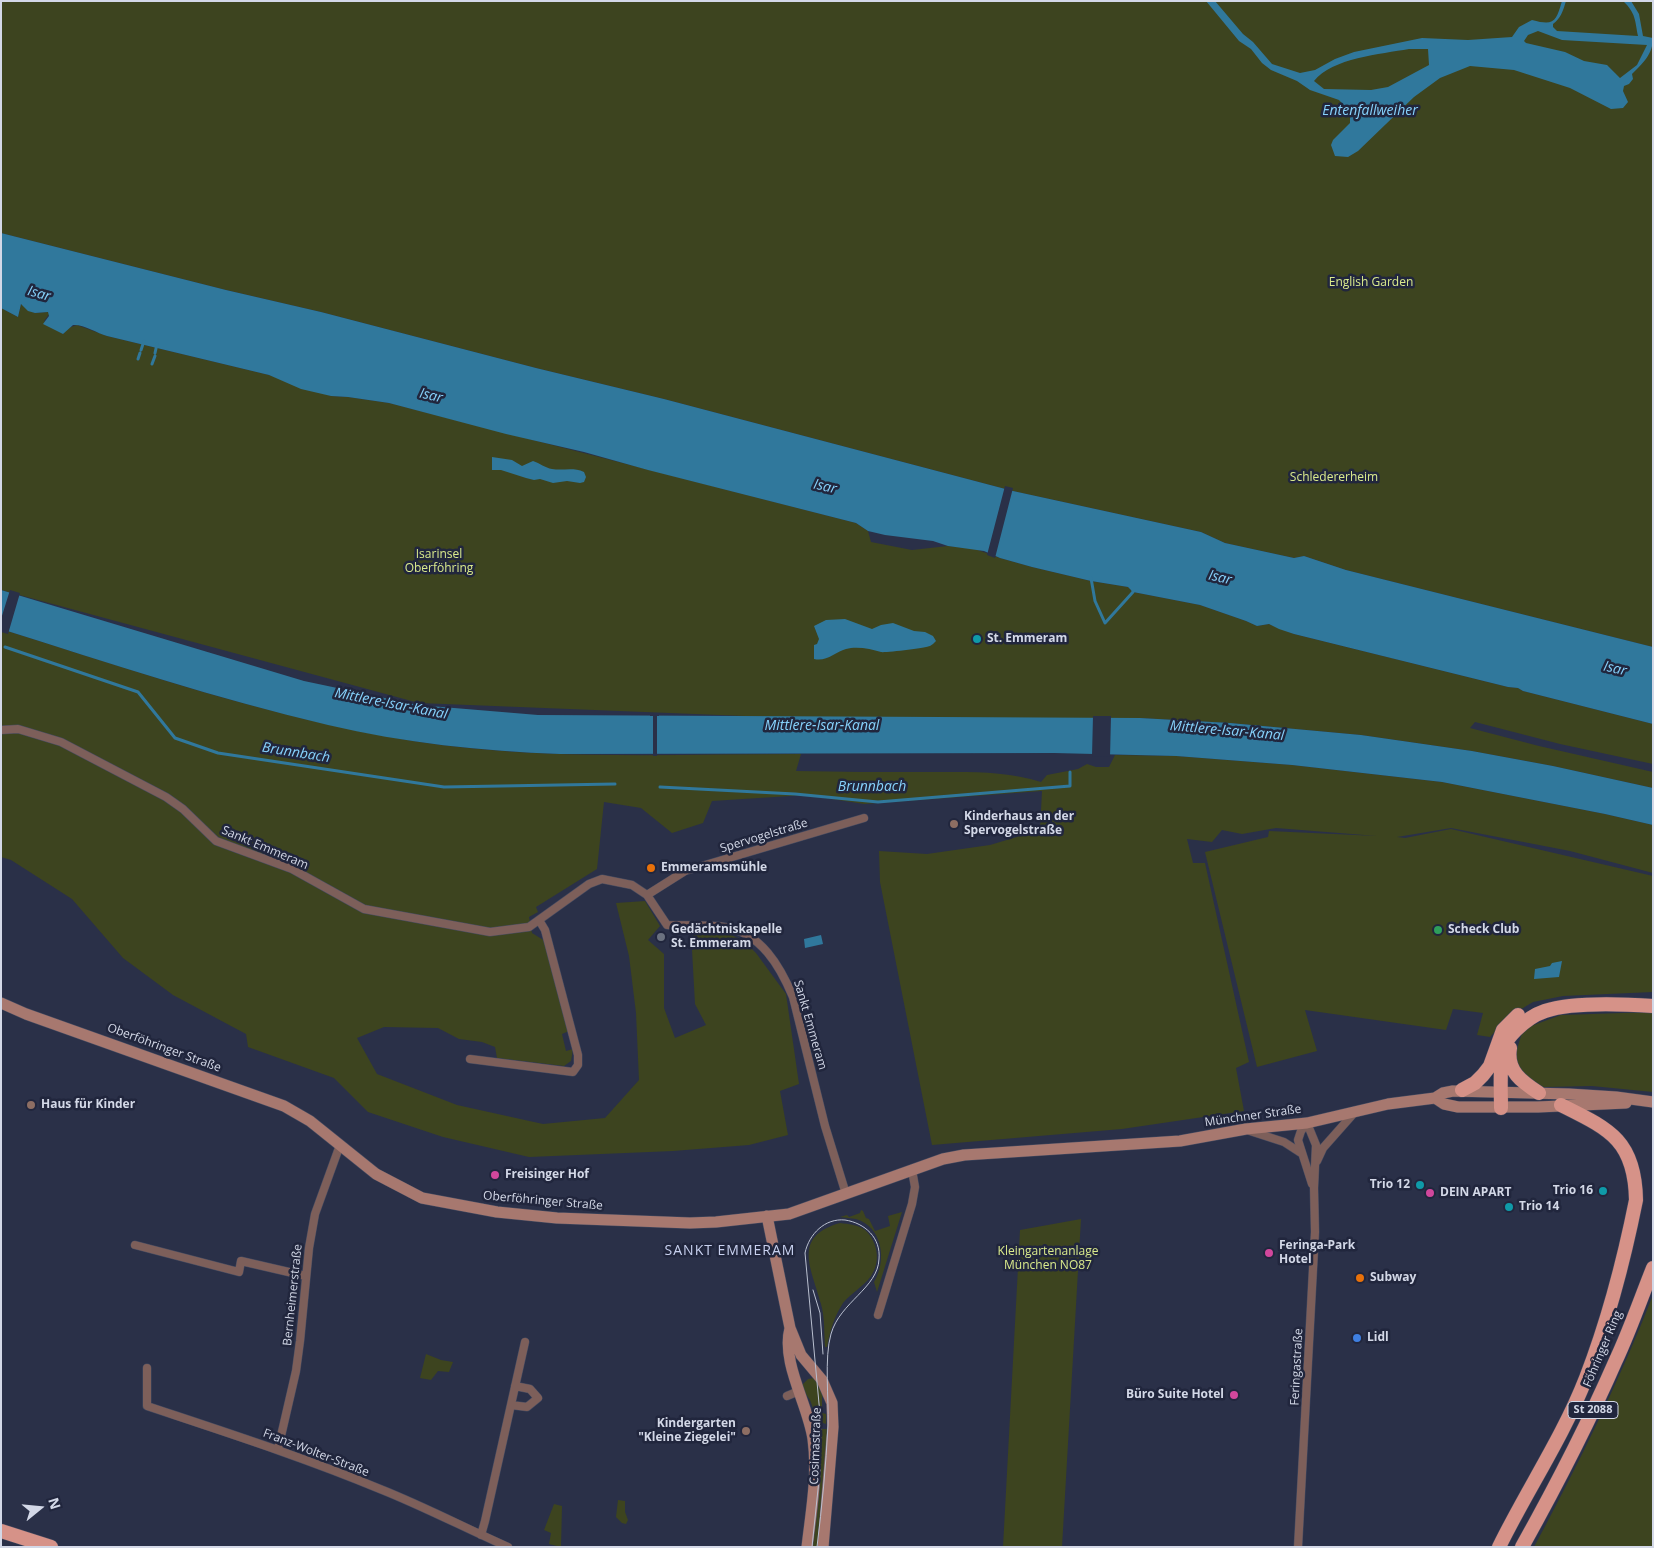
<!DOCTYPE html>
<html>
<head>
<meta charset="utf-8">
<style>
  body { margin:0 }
  #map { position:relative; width:1654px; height:1548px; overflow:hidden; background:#2a3048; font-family:"Open Sans",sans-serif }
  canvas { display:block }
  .frame { position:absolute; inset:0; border:2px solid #d3d8e7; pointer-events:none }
  .north { position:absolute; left:15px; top:1483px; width:50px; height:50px; -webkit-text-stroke:4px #21263d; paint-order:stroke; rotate:73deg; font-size:14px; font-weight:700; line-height:20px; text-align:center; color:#d3d8e7 }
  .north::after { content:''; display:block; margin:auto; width:18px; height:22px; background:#d3d8e7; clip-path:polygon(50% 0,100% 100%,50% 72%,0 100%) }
</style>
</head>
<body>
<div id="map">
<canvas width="1654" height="1548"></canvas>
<div class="frame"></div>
<div class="north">N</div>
</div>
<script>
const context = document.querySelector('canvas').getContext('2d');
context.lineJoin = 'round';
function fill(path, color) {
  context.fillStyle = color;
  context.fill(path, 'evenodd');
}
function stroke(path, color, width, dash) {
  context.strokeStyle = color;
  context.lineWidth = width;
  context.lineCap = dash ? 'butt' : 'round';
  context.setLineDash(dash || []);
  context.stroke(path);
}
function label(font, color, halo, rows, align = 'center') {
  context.font = font + ' "Open Sans",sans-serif';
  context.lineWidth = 5;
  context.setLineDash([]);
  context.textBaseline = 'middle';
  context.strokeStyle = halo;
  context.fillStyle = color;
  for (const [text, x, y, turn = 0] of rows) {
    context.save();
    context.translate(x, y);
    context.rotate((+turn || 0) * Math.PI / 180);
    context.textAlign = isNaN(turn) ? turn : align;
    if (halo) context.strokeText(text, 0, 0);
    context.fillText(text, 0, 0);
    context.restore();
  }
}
const green = new Path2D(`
  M1 1H1653V647L1346 570 1304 556 1294 558 1225 543 1201 532 1013 491 664 399 536 368 321 312 226 290 1 233Z
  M21 304 35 313 48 312 50 313 44 321 63 334 68 328 77 325 107 336 269 375 331 396 348 397 389 403 856 523 868 531 871 542 912 550 948 546 975 549 1000 558 1032 567 1091 581 1128 587 1133 592 1200 605 1246 621 1257 626 1269 624 1294 634 1508 687 1518 688 1523 691 1653 724V764L1560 744 1475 722 1470 728 1539 746 1653 772V788L1553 766 1472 751 1361 735 1230 723 1140 718 845 720 419 703 1 590V308L18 317Z
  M1 629C145 674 291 725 441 745 560 760 682 754 801 754L796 771C840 772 883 772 927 772 965 772 1004 770 1041 782L1047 775 1078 769 1087 764 1096 767H1109L1115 755 1176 756 1292 765 1442 782 1605 814 1653 825V873L1570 851 1451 828 1397 837 1405 838 1451 829 1653 876V992L1563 996 1533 1002 1508 1017 1490 1037 1477 1035 1483 1013 1453 1009 1446 1030 1305 1010 1317 1051 1257 1067 1205 852 1268 837 1269 831 1377 836 1276 828 1242 834 1222 830 1212 842 1187 839 1193 863H1205L1249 1062 1236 1068 1244 1111 1122 1129 932 1145 880 882 879 851 927 854 990 845 1040 830 1042 791 864 804 806 795 712 801 703 823 672 833 641 808 604 802 597 869 536 907 538 912 529 917 532 933 545 941 569 1031 562 1034 566 1051 573 1049 571 1061 564 1066 497 1058 495 1047 482 1042 459 1039 438 1028 384 1027 357 1038 377 1074 457 1105 543 1124 605 1118 639 1080 636 1013 629 956 616 903 645 901 660 926 648 940 664 954V1008L675 1038 706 1025 695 1004 692 950 699 947 723 946 722 941H698L693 935 721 931 743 940 756 953 786 994 799 1084 780 1091 788 1135 749 1145 673 1151 529 1157 443 1137 368 1112 334 1078 248 1047 246 1034 173 995 123 958 72 899 11 860 1 857Z
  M1653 1012V1092L1592 1086 1544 1087 1529 1081 1516 1067 1515 1055 1522 1033 1531 1026 1561 1015Z
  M861 1210 863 1211 866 1218 869 1219 875 1231 890 1226 888 1216 902 1212 877 1292 874 1282C887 1261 883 1227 856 1219 851 1218 845 1218 840 1217L847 1215 849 1217 860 1213Z
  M1081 1219 1062 1547H1003L1020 1230Z
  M840 1223C848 1224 859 1225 865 1230 878 1242 881 1262 871 1276 864 1286 850 1294 843 1303 834 1317 830 1331 827 1347H825C824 1333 825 1318 821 1304 812 1269 791 1237 840 1223Z
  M1653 1295V1547H1534C1578 1465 1619 1382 1653 1295Z
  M426 1354 441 1360 453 1362 449 1372 438 1371 431 1380 420 1378Z
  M813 1378 818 1380 826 1397H822V1413L826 1414V1424L820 1422 817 1419 810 1400 803 1390V1384L808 1379Z
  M818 1429H830L820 1547H810L815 1430Z
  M618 1500 625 1501V1512L628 1520 626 1524 622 1523 616 1517Z
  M554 1504 562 1506 561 1547 549 1544 551 1533 544 1530Z`);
const water = new Path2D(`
  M1206 1H1215L1243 34 1253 42 1272 64 1300 73 1315 70 1335 59 1354 52 1422 38 1468 40 1512 37 1519 27 1532 20C1554 26 1556 22 1562 1H1566C1563 11 1561 18 1553 24V27L1557 31 1638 36C1635 21 1636 13 1623 1H1631L1639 14 1643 36 1653 38C1653 54 1643 63 1632 74L1633 79 1629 84 1624 86 1623 91 1628 102 1623 108 1611 109 1570 88 1514 70 1470 66 1440 78 1414 97 1358 151 1348 157 1335 156 1331 145 1333 140 1350 123V112L1339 100 1310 90 1297 81 1271 70 1262 63 1251 49 1239 41ZM1538 31 1562 40 1647 45 1637 65 1620 78 1607 65 1584 61 1565 52 1526 43 1524 41 1528 35ZM1409 49H1428L1429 65 1388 87 1371 90 1324 89 1314 81C1332 58 1381 54 1409 49Z
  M1 233 226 290 321 312 536 368 664 399 1013 491 1201 532 1225 543 1294 558 1304 556 1346 570 1653 647V724L1523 691 1518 688 1508 687 1294 634 1279 629 1269 624 1257 626 1246 621 1200 605 1133 592 1128 587 1091 581 1032 567 1000 558 984 551 948 546 933 541 885 535 868 531 856 523 648 470 584 452 506 434 389 403 348 397 331 396 301 389 269 375 107 336C97 333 83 324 73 325L63 334 43 324 49 316 48 312 35 313 28 311 21 304 18 317 1 308Z
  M492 457 512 460 522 466 533 461C540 463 545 468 552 469 563 471 573 467 584 472L586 477 584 482 580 483 567 481 553 483 540 479 534 480 526 478 501 470H492Z
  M1 590 304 681 418 705 538 715 1140 718 1230 723 1361 735 1472 751 1553 766 1653 788V825L1605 814 1442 782 1292 765 1176 756 1054 753 560 754C482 751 404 743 328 725 217 699 109 663 1 629Z
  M845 619 872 629 881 625 893 623 914 631 925 632 933 636 936 641C934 643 932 645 930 646 926 648 884 653 881 652 871 649 857 646 846 649 835 652 827 662 814 659V645L817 644 819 639 814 626 826 620Z
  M821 935 823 944 805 948 804 939Z
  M1562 961 1559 977 1534 979 1535 969 1550 966 1552 963Z`);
const pier = new Path2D(`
  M1005 486 1013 488 995 558 987 555Z
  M10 590 20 593 8 634 1 632V619Z
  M650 713H659V716H657V756H651H653V716H650Z
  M1093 716H1111L1110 757 1092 756Z`);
const stream = new Path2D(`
  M141 350 144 341
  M155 353 157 344
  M138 359 140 353
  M152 364 155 356
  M1091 578 1095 601 1105 623 1133 592V587
  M5 647 138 692 175 738 218 753 444 787 615 784
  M660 787 795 794 878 802 1070 786V772`);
const minor = new Path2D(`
  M1 730 18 729 61 742 166 797 183 809 216 841 292 869 364 909 490 932 529 927 589 884 602 879 632 885 647 895 667 925C686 926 706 924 725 927 761 933 780 966 793 997L825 1126 846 1194
  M647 895 685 871 864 818
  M470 1059 573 1072 578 1065V1055L545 930 539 920
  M1307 1123 1301 1131 1298 1140 1312 1184
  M1250 1131 1284 1142 1301 1153
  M1317 1161 1323 1148 1354 1113
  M135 1245 239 1272 241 1261 306 1276
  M878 1315 912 1204 915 1187 912 1170
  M147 1368V1406C225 1432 303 1457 380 1489 423 1506 465 1528 508 1547
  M787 1396 799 1391
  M511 1405 527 1407 538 1398 530 1389 515 1386
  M278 1449 296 1371 300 1341 309 1248 315 1214 340 1145
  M481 1535 485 1521 525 1342
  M1298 1547 1315 1232 1314 1188 1316 1145 1307 1123`);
const secondary = new Path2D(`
  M1 1003 26 1014 284 1106 310 1121 376 1174 422 1198 497 1212 557 1218 690 1223 716 1222 789 1214 943 1159 964 1155 1180 1141 1246 1129 1307 1123 1388 1104 1435 1098 1443 1093 1453 1091 1569 1094 1616 1097 1653 1102
  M1435 1098 1444 1104 1458 1107H1538L1626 1103
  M767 1216 790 1328 801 1355 822 1380 832 1403 833 1427 823 1547
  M790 1328C781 1363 808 1404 813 1439 818 1475 811 1512 807 1547`);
const trunk = new Path2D(`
  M1510 1048C1506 1071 1522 1082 1539 1093
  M1462 1090 1475 1083 1483 1075 1490 1066 1503 1030 1518 1015
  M1501 1108C1501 1088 1499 1065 1505 1046 1506 1040 1512 1034 1516 1030 1524 1022 1533 1015 1545 1011 1572 1002 1623 1004 1653 1006
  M1 1531 51 1547
  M1499 1547C1527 1490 1563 1437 1586 1378 1608 1321 1624 1260 1636 1200 1635 1140 1609 1129 1561 1105
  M1522 1547C1556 1486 1588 1424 1616 1360 1630 1330 1641 1298 1653 1268`);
const tram = new Path2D(`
  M813 1290 820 1313 823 1354
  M812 1547 820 1470 821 1425 805 1253C809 1234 825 1218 845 1220 865 1223 881 1238 879 1259 878 1288 840 1302 831 1334 824 1358 829 1399 828 1425 826 1466 822 1506 817 1547`);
const markers = [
  [977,639,5,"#0f9aa8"],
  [954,824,5,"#8d6e63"],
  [651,868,5,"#e8710a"],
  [1438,930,5,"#2e9e5b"],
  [661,937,5,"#6b7280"],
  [31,1105,5,"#8d6e63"],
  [495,1175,5,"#d1479c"],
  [1420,1185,5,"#0f9aa8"],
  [1603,1191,5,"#0f9aa8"],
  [1430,1193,5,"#d1479c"],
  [1509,1207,5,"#0f9aa8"],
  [1269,1253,5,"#d1479c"],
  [1360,1278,5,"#e8710a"],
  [1357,1338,5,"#3f7fe0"],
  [1234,1395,5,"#d1479c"],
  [746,1431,5,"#8d6e63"]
];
const shields = [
  [1593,1410,50]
];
const shieldNames = [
  ["St 2088",1593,1410]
];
const parkNames = [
  ["English Garden",1371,283],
  ["Schledererheim",1334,478],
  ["Isarinsel",439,555],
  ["Oberföhring",439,569],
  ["Kleingartenanlage",1048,1252],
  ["München NO87",1048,1266]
];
const poiNames = [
  ["St. Emmeram",987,639],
  ["Kinderhaus an der",964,817],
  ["Spervogelstraße",964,831],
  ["Emmeramsmühle",661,868],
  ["Gedächtniskapelle",671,930],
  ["St. Emmeram",671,944],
  ["Scheck Club",1448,930],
  ["Haus für Kinder",41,1105],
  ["Freisinger Hof",505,1175],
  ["Trio 12",1410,1185,"right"],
  ["Trio 16",1593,1191,"right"],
  ["DEIN APART",1440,1193],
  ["Trio 14",1519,1207],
  ["Feringa-Park",1279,1246],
  ["Hotel",1279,1260],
  ["Subway",1370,1278],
  ["Lidl",1367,1338],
  ["Büro Suite Hotel",1224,1395,"right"],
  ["Kindergarten",736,1424,"right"],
  ["\"Kleine Ziegelei\"",736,1438,"right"]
];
const streetNames = [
  ["Spervogelstraße",764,836,-17],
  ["Sankt Emmeram",265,848,23],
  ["Sankt Emmeram",810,1025,74],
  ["Oberföhringer Straße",164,1048,20],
  ["Münchner Straße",1253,1116,-8],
  ["Oberföhringer Straße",543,1201,5],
  ["Bernheimerstraße",293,1295,-84],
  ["Föhringer Ring",1603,1349,-67],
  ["Feringastraße",1297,1367,-87],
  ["Cosimastraße",816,1446,-88],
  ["Franz-Wolter-Straße",316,1453,21]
];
const waterNames = [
  ["Entenfallweiher",1370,111],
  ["Isar",39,294,15],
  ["Isar",431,396,13],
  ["Isar",825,487,13],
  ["Isar",1220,578,13],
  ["Isar",1615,669,13],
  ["Mittlere-Isar-Kanal",391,704,11],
  ["Mittlere-Isar-Kanal",822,726],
  ["Mittlere-Isar-Kanal",1227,731,5],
  ["Brunnbach",296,753,9],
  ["Brunnbach",872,787]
];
const neighbourhoodNames = [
  ["SANKT EMMERAM",730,1251]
];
fill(green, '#3d441f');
fill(water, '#30789c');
fill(pier, '#2a3048');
stroke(stream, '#30789c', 3);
stroke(minor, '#454b61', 9);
stroke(secondary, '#454b61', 12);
stroke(trunk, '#454b61', 15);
stroke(minor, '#7d5f5a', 8);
stroke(secondary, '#a7786f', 11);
stroke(trunk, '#d69288', 14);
stroke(tram, '#bac0d0', 1);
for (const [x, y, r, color] of markers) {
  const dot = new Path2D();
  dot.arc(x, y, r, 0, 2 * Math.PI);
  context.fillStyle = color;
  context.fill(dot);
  stroke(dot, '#21263d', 2);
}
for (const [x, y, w] of shields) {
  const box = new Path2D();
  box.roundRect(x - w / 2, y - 8.5, w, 17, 4);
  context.fillStyle = '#21263d';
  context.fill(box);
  stroke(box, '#d3d8e7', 1);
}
label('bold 11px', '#d3d8e7', null, shieldNames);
label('12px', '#daea8c', '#21263d', parkNames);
label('bold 12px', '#d3d8e7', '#21263d', poiNames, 'left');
label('12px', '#d3d8e7', '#21263d', streetNames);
label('italic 14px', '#86d2fc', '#21263d', waterNames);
context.letterSpacing = '1px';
label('14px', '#c8d1ef', '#21263d', neighbourhoodNames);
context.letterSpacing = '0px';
</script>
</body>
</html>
